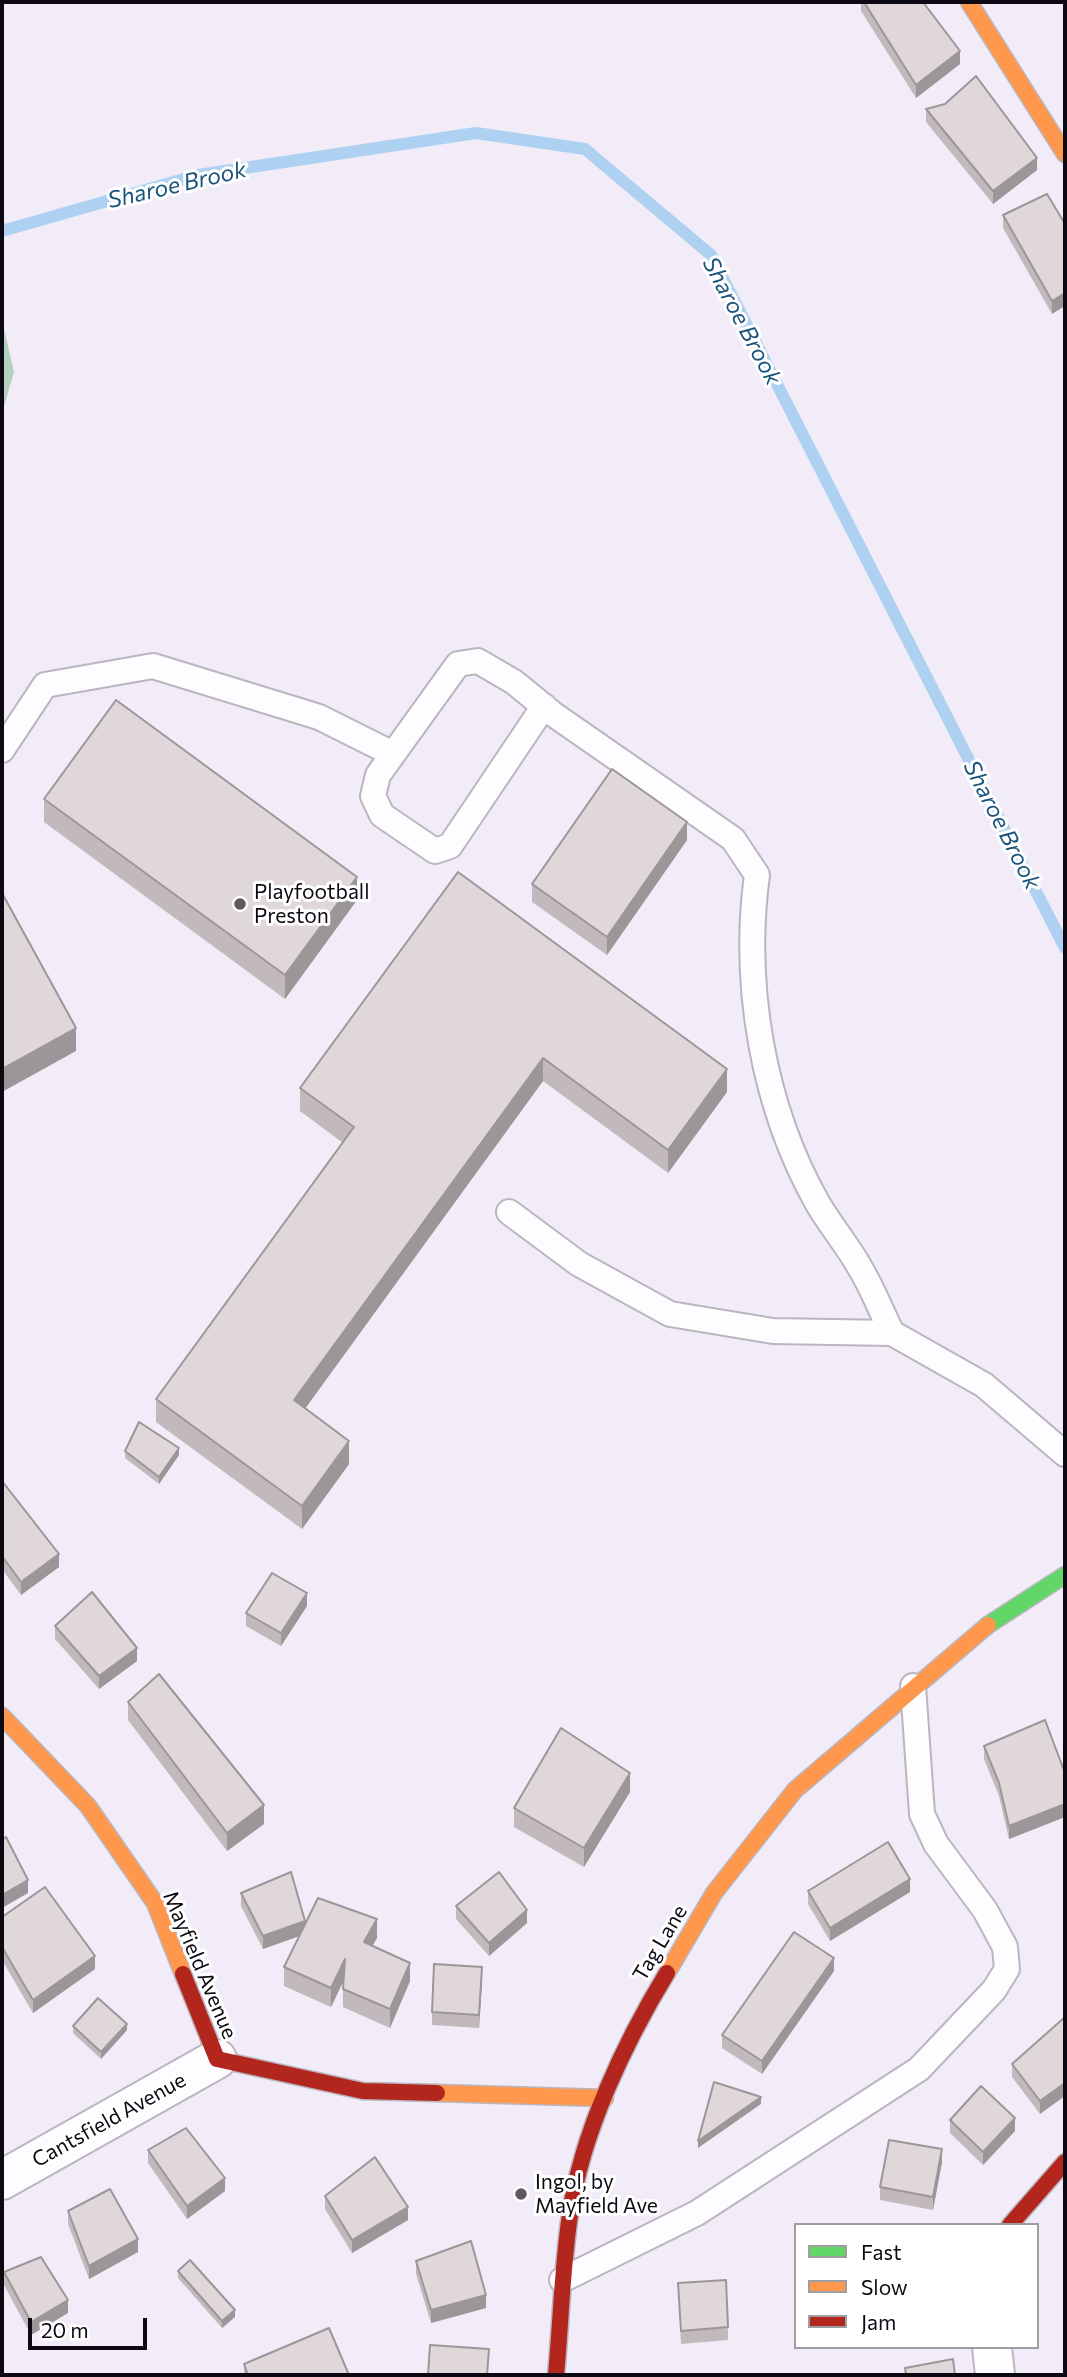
<!DOCTYPE html>
<style>
body{margin:0}
#map{position:relative;width:1067px;height:2377px;overflow:hidden;background:#f1ecf7;font-family:Commissioner,sans-serif}
canvas{display:block}
.frame{position:absolute;inset:0;border:4px solid #0d0912;pointer-events:none}
.legend{position:absolute;left:794px;top:2223px;width:245px;height:126px;box-sizing:border-box;background:#fff;border:2px solid #9e9da0;margin:0;padding:9px 12px;list-style:none;font-size:21px;color:#0d0912}
.legend li{display:flex;align-items:center;gap:14px;height:35px}
.legend b{width:35px;border:2px solid #9e9da0}
.scale{position:absolute;left:28px;top:2318px;width:119px;height:32px;box-sizing:border-box;border:4px solid #0d0912;border-top:0;padding-left:9px;font-size:21px;line-height:24px;white-space:nowrap;color:#0d0912;-webkit-text-stroke:5px #fff;paint-order:stroke}
</style>
<div id="map">
<canvas width="1067" height="2377"></canvas>
<div class="frame"></div>
<ul class="legend">
<li><b style="height:9px;background:#63d668"></b>Fast</li>
<li><b style="height:9px;background:#ff974d"></b>Slow</li>
<li><b style="height:9px;background:#b3261e"></b>Jam</li>
</ul>
<div class="scale">20 m</div>
</div>
<script>
const ctx = document.querySelector('canvas').getContext('2d');
ctx.lineJoin = 'round';
function fillPath(path, color) { ctx.fillStyle = color; ctx.fill(path, 'evenodd'); }
function trace(path, color, width, dash) { ctx.strokeStyle = color; ctx.lineWidth = width; ctx.lineCap = dash ? 'butt' : 'round'; ctx.setLineDash(dash || []); ctx.stroke(path); }
function write(font, color, halo, rows, align = 'center') {
  ctx.font = font + ' Commissioner,sans-serif'; ctx.lineWidth = 6; ctx.setLineDash([]); ctx.textBaseline = 'middle'; ctx.strokeStyle = halo; ctx.fillStyle = color; for (const [text, x, y, turn = 0] of rows) {
    ctx.save(); ctx.translate(x, y); ctx.rotate((+turn || 0) * Math.PI / 180); ctx.textAlign = isNaN(turn) ? turn : align; if (halo) ctx.strokeText(text, 0, 0); ctx.fillText(text, 0, 0); ctx.restore();
  }
}
fillPath(new Path2D(`
 M 2,320 L 14,372 L 2,413 Z`), '#b4d0c0');
trace(new Path2D(`
 M 2,231 L 198,175 L 476,133 L 585,149 L 711,255 L 1065,948`), '#aed1f1', 12);
const lane = new Path2D(`
 M 544,706 L 450,846 L 435,851 L 382,815 L 373,796 L 378,775 L 458,664 L 478,661 L 514,682 L 553,714 L 733,839 L 757,875 C 742,985 763,1107 818,1204 C 831,1226 847,1245 859,1266 C 872,1287 881,1311 892,1333
 M 2,750 L 45,685 L 153,666 L 319,717 L 393,754
 M 509,1212 L 579,1264 L 670,1314 L 773,1331 L 892,1333 L 984,1385 L 1065,1454
 M 562,2280 L 697,2213 L 919,2069 L 994,1990 L 1007,1969 L 1005,1947 L 985,1910 L 936,1844 L 922,1814 L 913,1686`);
const street = new Path2D(`
 M 2,2180 L 217,2059
 M 992,2347 L 995,2375`);
const fast = new Path2D(`
 M 988,1625 L 1065,1575`);
const slow = new Path2D(`
 M 969,2 L 1065,154
 M 2,1716 L 88,1806 L 155,1903 L 183,1974
 M 667,1973 L 714,1893 L 795,1790 L 988,1625
 M 437,2093 L 605,2098`);
const jam = new Path2D(`
 M 183,1974 L 217,2059 L 363,2091 L 437,2093
 M 1010,2225 L 1065,2162
 M 556,2375 C 561,2322 562,2268 570,2215 C 581,2134 625,2042 667,1973`);
trace(lane, '#bab6bf', 28);
trace(street, '#bab6bf', 42);
trace(fast, '#bab6bf', 19);
trace(slow, '#bab6bf', 19);
trace(jam, '#bab6bf', 19);
trace(lane, '#fdfcfe', 24);
trace(street, '#fdfcfe', 38);
trace(fast, '#63d668', 16);
trace(slow, '#ff974d', 16);
trace(jam, '#b3261e', 16);
fillPath(new Path2D(`
 M 861,2 L 923,2 L 960,64 L 916,98 L 861,11 Z
 M 926,109 L 1037,170 L 993,204 L 926,122 Z
 M 1003,215 L 1065,224 L 1052,314 L 1003,228 Z
 M 44,799 L 357,900 L 285,999 L 44,822 Z
 M 687,840 L 607,955 L 532,902 L 532,884 Z
 M 458,872 L 727,1092 L 668,1173 L 543,1081 L 305,1408 L 349,1464 L 302,1529 L 156,1422 L 156,1399 L 343,1143 L 300,1111 L 300,1088 Z
 M 125,1451 L 179,1455 L 159,1484 L 125,1458 Z
 M 2,1481 L 59,1567 L 21,1595 L 2,1569 Z
 M 307,1606 L 281,1646 L 246,1626 L 246,1613 Z
 M 55,1626 L 137,1661 L 99,1689 L 55,1639 Z
 M 128,1702 L 264,1824 L 227,1851 L 128,1720 Z
 M 984,1746 L 1065,1773 L 1065,1817 L 1009,1839 L 999,1796 L 984,1759 Z
 M 630,1792 L 584,1867 L 514,1827 L 514,1808 Z
 M 808,1891 L 910,1892 L 830,1941 L 808,1904 Z
 M 241,1893 L 305,1925 L 377,1938 L 372,1946 L 410,1981 L 390,2028 L 343,2007 L 343,1981 L 331,2007 L 284,1986 L 284,1967 L 300,1936 L 263,1949 L 241,1906 Z
 M 456,1906 L 527,1923 L 489,1956 L 456,1919 Z
 M 2,1917 L 95,1969 L 33,2013 L 2,1960 Z
 M 834,1971 L 762,2074 L 722,2048 L 722,2035 Z
 M 482,1980 L 479,2028 L 432,2025 L 432,2012 Z
 M 1065,2017 L 1040,2114 L 1012,2077 L 1012,2064 Z
 M 73,2026 L 127,2030 L 101,2059 L 73,2033 Z
 M 950,2120 L 1015,2131 L 983,2165 L 950,2133 Z
 M 148,2150 L 225,2191 L 187,2219 L 148,2163 Z
 M 942,2162 L 933,2210 L 880,2200 L 880,2187 Z
 M 325,2196 L 408,2220 L 352,2253 L 325,2209 Z
 M 68,2211 L 138,2252 L 89,2279 L 68,2224 Z
 M 416,2261 L 486,2308 L 431,2323 L 416,2274 Z
 M 178,2271 L 235,2317 L 222,2328 L 178,2278 Z
 M 4,2272 L 68,2313 L 31,2335 L 4,2285 Z
 M 678,2283 L 728,2327 L 728,2340 L 681,2344 Z
 M 244,2364 L 349,2375 L 244,2375 Z`), '#c1b9bc');
fillPath(new Path2D(`
 M 960,51 L 960,64 L 916,98 L 916,85 Z
 M 1037,158 L 1037,170 L 993,204 L 993,191 Z
 M 1065,293 L 1065,306 L 1052,314 L 1052,301 Z
 M 687,822 L 687,840 L 607,955 L 607,937 Z
 M 357,877 L 357,900 L 285,999 L 285,975 Z
 M 76,1028 L 76,1051 L 2,1092 L 2,1069 Z
 M 543,1058 L 543,1081 L 294,1424 L 294,1400 Z
 M 727,1069 L 727,1092 L 668,1173 L 668,1150 Z
 M 349,1441 L 349,1464 L 302,1529 L 302,1506 Z
 M 179,1448 L 179,1455 L 159,1484 L 159,1477 Z
 M 59,1554 L 59,1567 L 21,1595 L 21,1582 Z
 M 307,1593 L 307,1606 L 281,1646 L 281,1633 Z
 M 137,1648 L 137,1661 L 99,1689 L 99,1676 Z
 M 630,1773 L 630,1792 L 584,1867 L 584,1848 Z
 M 1065,1804 L 1065,1817 L 1009,1839 L 1009,1826 Z
 M 264,1805 L 264,1824 L 227,1851 L 227,1833 Z
 M 910,1879 L 910,1892 L 830,1941 L 830,1928 Z
 M 28,1880 L 28,1893 L 2,1908 L 2,1895 Z
 M 527,1910 L 527,1923 L 489,1956 L 489,1943 Z
 M 377,1919 L 377,1938 L 364,1961 L 364,1942 Z
 M 305,1921 L 305,1934 L 263,1949 L 263,1936 Z
 M 95,1956 L 95,1969 L 33,2013 L 33,2000 Z
 M 834,1958 L 834,1971 L 762,2074 L 762,2061 Z
 M 345,1959 L 345,1978 L 331,2007 L 331,1988 Z
 M 410,1963 L 410,1981 L 390,2028 L 390,2009 Z
 M 482,1967 L 482,1980 L 479,2028 L 479,2015 Z
 M 127,2024 L 127,2030 L 101,2059 L 101,2052 Z
 M 1065,2083 L 1065,2096 L 1040,2114 L 1040,2101 Z
 M 761,2097 L 761,2104 L 698,2148 L 698,2141 Z
 M 1015,2118 L 1015,2131 L 983,2165 L 983,2152 Z
 M 942,2149 L 942,2162 L 933,2210 L 933,2197 Z
 M 225,2178 L 225,2191 L 187,2219 L 187,2206 Z
 M 408,2207 L 408,2220 L 352,2253 L 352,2240 Z
 M 138,2239 L 138,2252 L 89,2279 L 89,2266 Z
 M 486,2295 L 486,2308 L 431,2323 L 431,2310 Z
 M 68,2300 L 68,2313 L 31,2335 L 31,2322 Z
 M 235,2310 L 235,2317 L 222,2328 L 222,2321 Z`), '#9d9699');
const building = new Path2D(`
 M 864,2 L 923,2 L 960,51 L 916,85 Z
 M 976,76 L 1037,158 L 993,191 L 926,109 L 945,104 Z
 M 1047,194 L 1065,224 L 1065,293 L 1052,301 L 1003,215 Z
 M 116,700 L 357,877 L 285,975 L 44,799 Z
 M 612,769 L 687,822 L 607,937 L 532,884 Z
 M 458,872 L 727,1069 L 668,1150 L 543,1058 L 294,1400 L 349,1441 L 302,1506 L 156,1399 L 354,1127 L 300,1088 Z
 M 2,893 L 76,1028 L 2,1069 Z
 M 139,1422 L 179,1448 L 159,1477 L 125,1451 Z
 M 2,1481 L 59,1554 L 21,1582 L 2,1556 Z
 M 272,1573 L 307,1593 L 281,1633 L 246,1613 Z
 M 92,1592 L 137,1648 L 99,1676 L 55,1626 Z
 M 159,1674 L 264,1805 L 227,1833 L 128,1702 Z
 M 1045,1720 L 1065,1773 L 1065,1804 L 1009,1826 L 999,1783 L 984,1746 Z
 M 561,1728 L 630,1773 L 584,1848 L 514,1808 Z
 M 6,1837 L 28,1880 L 2,1895 L 2,1840 Z
 M 888,1842 L 910,1879 L 830,1928 L 808,1891 Z
 M 291,1872 L 305,1921 L 263,1936 L 241,1893 Z
 M 499,1872 L 527,1910 L 489,1943 L 456,1906 Z
 M 45,1887 L 95,1956 L 33,2000 L 2,1947 L 2,1917 Z
 M 318,1898 L 377,1919 L 364,1942 L 410,1963 L 390,2009 L 343,1989 L 345,1959 L 331,1988 L 284,1967 Z
 M 794,1932 L 834,1958 L 762,2061 L 722,2035 Z
 M 434,1964 L 482,1967 L 479,2015 L 432,2012 Z
 M 98,1998 L 127,2024 L 101,2052 L 73,2026 Z
 M 1065,2017 L 1065,2083 L 1040,2101 L 1012,2064 Z
 M 714,2082 L 761,2097 L 698,2141 Z
 M 981,2086 L 1015,2118 L 983,2152 L 950,2120 Z
 M 186,2128 L 225,2178 L 187,2206 L 148,2150 Z
 M 889,2140 L 942,2149 L 933,2197 L 880,2187 Z
 M 375,2157 L 408,2207 L 352,2240 L 325,2196 Z
 M 110,2189 L 138,2239 L 89,2266 L 68,2211 Z
 M 471,2241 L 486,2295 L 431,2310 L 416,2261 Z
 M 41,2257 L 68,2300 L 31,2322 L 4,2272 Z
 M 190,2260 L 235,2310 L 222,2321 L 178,2271 Z
 M 726,2280 L 728,2327 L 681,2331 L 678,2283 Z
 M 329,2328 L 349,2375 L 248,2375 L 244,2364 Z
 M 430,2345 L 489,2349 L 487,2375 L 428,2375 Z
 M 953,2359 L 955,2375 L 906,2375 L 905,2368 Z`);
fillPath(building, '#e0d7db');
trace(building, '#9d9699', 2);
for (const [x, y, r, color] of [
 [240,904,7,"#5d5862"],
 [521,2194,7,"#5d5862"]
]) { const dot = new Path2D(); dot.arc(x, y, r, 0, 2 * Math.PI); ctx.fillStyle = color; ctx.fill(dot); trace(dot, '#fff', 2.5); }
write('21px', '#0d0912', '#fff', [
 ["Playfootball",254,892],
 ["Preston",254,916],
 ["Ingol, by",535,2182],
 ["Mayfield Ave",535,2206]
], 'left');
write('21px', '#0d0912', '#fff', [
 ["Tag Lane",660,1943,-59],
 ["Mayfield Avenue",200,1965,67],
 ["Cantsfield Avenue",109,2120,-29]
]);
write('italic 23px', '#1a547c', '#fff', [
 ["Sharoe Brook",177,185,-13],
 ["Sharoe Brook",742,321,62],
 ["Sharoe Brook",1002,825,63]
]);
</script>
